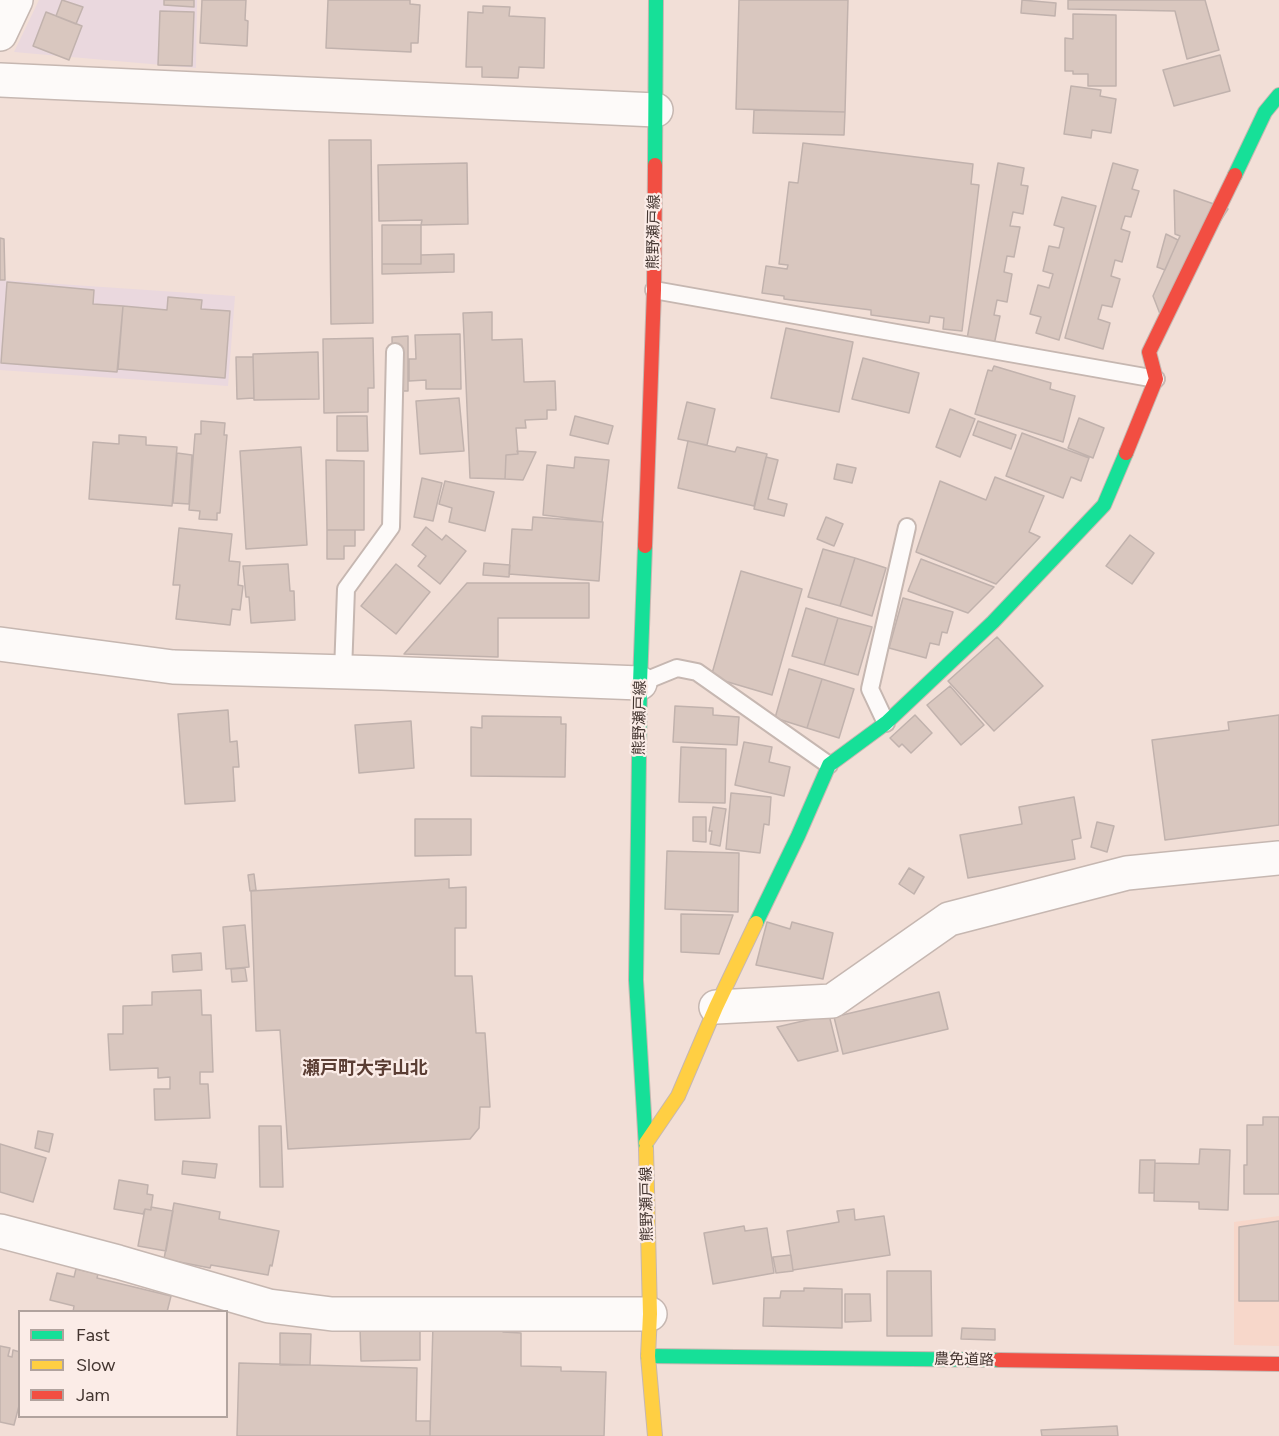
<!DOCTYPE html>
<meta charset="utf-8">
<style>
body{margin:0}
#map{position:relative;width:1279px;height:1436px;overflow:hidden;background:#f2dfd7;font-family:Figtree,sans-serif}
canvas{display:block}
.legend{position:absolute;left:18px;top:1310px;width:210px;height:108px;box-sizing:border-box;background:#fbece7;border:2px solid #b1a39e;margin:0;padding:8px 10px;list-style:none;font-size:18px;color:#433530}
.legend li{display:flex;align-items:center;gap:12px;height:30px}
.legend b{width:30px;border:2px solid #b1a39e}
</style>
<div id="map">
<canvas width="1279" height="1436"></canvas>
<ul class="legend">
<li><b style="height:8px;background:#16e098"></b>Fast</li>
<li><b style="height:8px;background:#ffcf43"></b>Slow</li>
<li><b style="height:8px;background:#f24e42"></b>Jam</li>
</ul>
</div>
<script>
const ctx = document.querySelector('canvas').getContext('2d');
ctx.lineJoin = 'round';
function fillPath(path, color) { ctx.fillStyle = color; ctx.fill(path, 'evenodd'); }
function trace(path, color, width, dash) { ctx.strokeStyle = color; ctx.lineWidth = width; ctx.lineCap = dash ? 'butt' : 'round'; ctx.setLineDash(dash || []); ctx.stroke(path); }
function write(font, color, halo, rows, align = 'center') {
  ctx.font = font + ' Figtree,"Noto Sans JP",sans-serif'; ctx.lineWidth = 4.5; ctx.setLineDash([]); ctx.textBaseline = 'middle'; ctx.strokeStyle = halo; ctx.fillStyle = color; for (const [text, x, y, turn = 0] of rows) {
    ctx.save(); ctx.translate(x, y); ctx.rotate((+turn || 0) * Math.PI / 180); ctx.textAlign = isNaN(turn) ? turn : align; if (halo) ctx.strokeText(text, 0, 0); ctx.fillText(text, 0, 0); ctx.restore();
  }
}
fillPath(new Path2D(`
 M 39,0 L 197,0 L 196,68 L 14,52 Z
 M 0,280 L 235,296 L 228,386 L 0,370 Z`), '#ead8de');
fillPath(new Path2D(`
 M 1279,1216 L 1279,1346 L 1234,1345 L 1234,1222 Z`), '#f7d7ca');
const building = new Path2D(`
 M 62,0 L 83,7 L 76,24 L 56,16 Z
 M 164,0 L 194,0 L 194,7 L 164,5 Z
 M 202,0 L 246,0 L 245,20 L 248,21 L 247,46 L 200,43 Z
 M 328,0 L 410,0 L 410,4 L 420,5 L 418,43 L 411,43 L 411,52 L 326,48 Z
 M 739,0 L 848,0 L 845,112 L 736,109 Z
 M 1022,0 L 1056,3 L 1055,16 L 1021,13 Z
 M 1068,0 L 1205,0 L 1219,50 L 1187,59 L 1175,11 L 1068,9 Z
 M 483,6 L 510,7 L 509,16 L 545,18 L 544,68 L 519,67 L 518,78 L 482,77 L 482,67 L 466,67 L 468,12 L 483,13 Z
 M 160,11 L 194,12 L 192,66 L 158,65 Z
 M 46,12 L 82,26 L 69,60 L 33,46 Z
 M 1073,14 L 1116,15 L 1116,86 L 1088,86 L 1088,74 L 1073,74 L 1073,71 L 1065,71 L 1065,38 L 1073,39 Z
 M 1220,55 L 1230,91 L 1174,106 L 1163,70 Z
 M 1071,86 L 1101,90 L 1100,96 L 1116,99 L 1111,133 L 1092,130 L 1091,138 L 1064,134 Z
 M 754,110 L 845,112 L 844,135 L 753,133 Z
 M 329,140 L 371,140 L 373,323 L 331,324 Z
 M 803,143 L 973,164 L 971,184 L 979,185 L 962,331 L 943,329 L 944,318 L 930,316 L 929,323 L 871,315 L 871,310 L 784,299 L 784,296 L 762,293 L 766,266 L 787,269 L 788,265 L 779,264 L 789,182 L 798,183 Z
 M 467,163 L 468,224 L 421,225 L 422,220 L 379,221 L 378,165 Z
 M 998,163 L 1024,168 L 1021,185 L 1028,186 L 1023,214 L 1013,212 L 1010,226 L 1020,227 L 1014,257 L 1007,256 L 1004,272 L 1012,274 L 1007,302 L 997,300 L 994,315 L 1000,316 L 994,345 L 967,339 Z
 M 1113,163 L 1138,170 L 1132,189 L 1139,191 L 1131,217 L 1125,216 L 1121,229 L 1130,232 L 1122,262 L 1115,260 L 1111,276 L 1120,279 L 1112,307 L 1102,305 L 1098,319 L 1110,323 L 1103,349 L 1065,338 Z
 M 1174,190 L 1228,209 L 1160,314 L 1153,296 L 1180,236 L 1175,234 Z
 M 1062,197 L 1096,206 L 1059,340 L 1036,333 L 1041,317 L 1030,314 L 1038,285 L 1049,288 L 1053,274 L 1043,271 L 1049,246 L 1059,248 L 1064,228 L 1054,225 Z
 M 382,225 L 421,225 L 421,264 L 382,264 Z
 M 1166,234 L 1178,240 L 1165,270 L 1157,267 Z
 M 0,238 L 4,239 L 5,280 L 0,280 Z
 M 454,254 L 454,272 L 382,274 L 382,264 L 421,264 L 421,255 Z
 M 7,282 L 94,290 L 93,304 L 123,306 L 117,372 L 1,363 Z
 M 168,297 L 202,300 L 201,309 L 230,311 L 225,378 L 118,369 L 123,306 L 167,310 Z
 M 492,312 L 492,340 L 522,339 L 524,382 L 555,381 L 556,410 L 547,410 L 547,419 L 525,420 L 526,428 L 516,428 L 518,454 L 506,455 L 505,479 L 470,478 L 463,313 Z
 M 786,328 L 853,342 L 839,412 L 771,398 Z
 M 460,334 L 461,389 L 426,389 L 426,380 L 409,381 L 409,359 L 416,359 L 415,335 Z
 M 408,336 L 408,391 L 393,391 L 392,337 Z
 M 373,338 L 374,388 L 368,388 L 368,412 L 324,413 L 323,339 Z
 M 318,352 L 319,399 L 254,400 L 253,354 Z
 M 236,357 L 253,357 L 254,398 L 237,399 Z
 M 863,358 L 919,373 L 909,413 L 852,399 Z
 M 994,366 L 1051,383 L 1050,389 L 1075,396 L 1063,442 L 975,414 L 988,370 L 992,371 Z
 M 459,398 L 464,451 L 420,454 L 416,401 Z
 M 687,402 L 715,409 L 707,445 L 678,439 Z
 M 950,409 L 975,419 L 960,457 L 936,447 Z
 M 337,416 L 367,416 L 368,451 L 337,451 Z
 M 575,416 L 613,426 L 608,444 L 570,435 Z
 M 1079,418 L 1104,428 L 1093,458 L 1068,448 Z
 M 201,421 L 225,423 L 224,435 L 227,435 L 220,513 L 217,513 L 217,520 L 199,519 L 200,511 L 189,510 L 195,434 L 201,434 Z
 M 978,421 L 1016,435 L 1011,449 L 973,435 Z
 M 1022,433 L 1089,458 L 1081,481 L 1071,477 L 1063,498 L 1006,476 Z
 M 119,435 L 146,437 L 146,445 L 177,447 L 172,506 L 89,499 L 93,442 L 119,444 Z
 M 688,441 L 735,452 L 737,447 L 767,454 L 754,506 L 678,488 Z
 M 301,447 L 307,545 L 246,549 L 240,451 Z
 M 517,451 L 536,452 L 523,480 L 505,479 L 506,455 L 518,454 Z
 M 177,453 L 192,455 L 189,504 L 173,503 Z
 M 575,457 L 609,460 L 602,522 L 543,515 L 547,465 L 574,468 Z
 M 766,457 L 778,460 L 768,499 L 787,504 L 784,516 L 754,509 Z
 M 326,460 L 364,461 L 364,530 L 327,530 Z
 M 837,464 L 856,468 L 852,483 L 834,479 Z
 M 995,477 L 1044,496 L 1029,532 L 1040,537 L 996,584 L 916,552 L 940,481 L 986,500 Z
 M 422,478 L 442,483 L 433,521 L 414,517 Z
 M 445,481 L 494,492 L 485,531 L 449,522 L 452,508 L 439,504 Z
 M 533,517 L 603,522 L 599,581 L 509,574 L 512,529 L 532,530 Z
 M 826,517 L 843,524 L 834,546 L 817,539 Z
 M 426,527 L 442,540 L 446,535 L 466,551 L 440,584 L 418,566 L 426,556 L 412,545 Z
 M 179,528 L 232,534 L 229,561 L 240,562 L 238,585 L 243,586 L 240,610 L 232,609 L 230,625 L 176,619 L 180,585 L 173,585 Z
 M 327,530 L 355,530 L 355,546 L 344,546 L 344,559 L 327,559 Z
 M 1130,535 L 1154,553 L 1132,584 L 1106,566 Z
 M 823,549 L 855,558 L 840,606 L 808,597 Z
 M 855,558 L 886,568 L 872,616 L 840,606 Z
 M 921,559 L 994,587 L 968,613 L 908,591 Z
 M 484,563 L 510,565 L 509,577 L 483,575 Z
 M 288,564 L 290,591 L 294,591 L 295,620 L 251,623 L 249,597 L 246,597 L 243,566 Z
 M 396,564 L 430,592 L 396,634 L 361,606 Z
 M 741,571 L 802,589 L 772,695 L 711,677 Z
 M 467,583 L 589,583 L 589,618 L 498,618 L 498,657 L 404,654 Z
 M 903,598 L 953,612 L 947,633 L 942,632 L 939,645 L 930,643 L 926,658 L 889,648 Z
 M 806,608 L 838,618 L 824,665 L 792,656 Z
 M 838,618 L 872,627 L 858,675 L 824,665 Z
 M 997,637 L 1043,686 L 994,731 L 948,681 Z
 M 789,669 L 822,679 L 807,728 L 775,718 Z
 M 822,679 L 854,689 L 839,738 L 807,728 Z
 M 950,686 L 984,725 L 961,745 L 927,705 Z
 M 675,706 L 713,708 L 713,715 L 739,717 L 737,745 L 673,742 Z
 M 228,710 L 230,742 L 237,741 L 239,767 L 233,767 L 235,801 L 185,804 L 178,714 Z
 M 915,715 L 932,733 L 911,753 L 902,744 L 899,747 L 890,738 Z
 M 1279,715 L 1279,825 L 1165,840 L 1152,740 L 1229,730 L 1228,722 Z
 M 482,716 L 561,717 L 561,724 L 566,724 L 565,777 L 471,776 L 471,727 L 482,728 Z
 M 411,721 L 414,768 L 359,773 L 355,725 Z
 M 744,742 L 772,747 L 769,762 L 790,767 L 784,796 L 735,785 Z
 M 681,747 L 726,749 L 725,803 L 679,802 Z
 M 731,793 L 771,797 L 769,825 L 764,824 L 760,853 L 726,849 Z
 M 1074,797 L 1081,838 L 1072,840 L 1075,859 L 968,878 L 960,835 L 1022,824 L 1019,807 Z
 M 713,807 L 726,809 L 720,846 L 710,844 L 712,831 L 709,831 Z
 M 693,817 L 706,817 L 706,842 L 693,841 Z
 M 415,819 L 471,819 L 471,855 L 415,856 Z
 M 1097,822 L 1114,826 L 1107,852 L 1091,847 Z
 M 667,851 L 739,853 L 738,912 L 665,909 Z
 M 909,868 L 924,877 L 914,894 L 899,884 Z
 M 254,874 L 256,890 L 250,891 L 248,875 Z
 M 449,879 L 449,888 L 466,887 L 466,928 L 455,928 L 455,976 L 472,976 L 476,1033 L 485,1033 L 490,1107 L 480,1107 L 479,1128 L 470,1139 L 288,1149 L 280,1030 L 256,1031 L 251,891 Z
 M 681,914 L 733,915 L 719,954 L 681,952 Z
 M 767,922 L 790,929 L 792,922 L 833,933 L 823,979 L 756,965 Z
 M 245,925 L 249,967 L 226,969 L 223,927 Z
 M 201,953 L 202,970 L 173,972 L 172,955 Z
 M 245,968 L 247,981 L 232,982 L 231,969 Z
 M 201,990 L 202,1015 L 211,1015 L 213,1072 L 200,1072 L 200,1084 L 208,1084 L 210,1118 L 155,1120 L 154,1089 L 170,1089 L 170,1077 L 158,1078 L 158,1068 L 110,1070 L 108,1034 L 123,1034 L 123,1006 L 152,1005 L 152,992 Z
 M 939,992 L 948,1029 L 843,1054 L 834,1017 Z
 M 829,1015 L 838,1051 L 798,1061 L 777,1027 Z
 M 1263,1117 L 1279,1117 L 1279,1194 L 1244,1194 L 1244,1165 L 1247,1165 L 1247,1125 L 1263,1125 Z
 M 259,1126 L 281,1126 L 283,1187 L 260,1187 Z
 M 38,1131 L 53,1134 L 49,1152 L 35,1148 Z
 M 0,1144 L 46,1158 L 33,1202 L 0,1192 Z
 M 1200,1149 L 1230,1150 L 1228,1210 L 1199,1209 L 1199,1202 L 1154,1201 L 1155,1163 L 1199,1164 Z
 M 1140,1160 L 1155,1160 L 1154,1193 L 1139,1193 Z
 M 183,1161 L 217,1164 L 215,1178 L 182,1174 Z
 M 119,1180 L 148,1185 L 147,1194 L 153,1195 L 151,1210 L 145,1209 L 143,1214 L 114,1209 Z
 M 174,1203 L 220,1212 L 219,1219 L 279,1231 L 272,1266 L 270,1265 L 268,1275 L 211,1265 L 210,1268 L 164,1259 Z
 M 151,1207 L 173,1211 L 166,1251 L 138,1246 L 145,1209 L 151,1210 Z
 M 854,1209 L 855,1220 L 884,1216 L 890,1255 L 793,1270 L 787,1231 L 839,1222 L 837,1211 Z
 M 1279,1221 L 1279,1301 L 1239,1301 L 1239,1227 Z
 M 744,1226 L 745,1231 L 767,1228 L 774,1273 L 713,1284 L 704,1233 Z
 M 791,1255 L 793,1271 L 776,1273 L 773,1257 Z
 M 76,1269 L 98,1274 L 97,1278 L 171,1296 L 167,1312 L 73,1312 L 74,1306 L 50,1300 L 57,1273 L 74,1277 Z
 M 887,1271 L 931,1271 L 932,1336 L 887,1336 Z
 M 804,1288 L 842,1289 L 842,1328 L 763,1326 L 764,1298 L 780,1298 L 781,1291 L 804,1291 Z
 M 845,1294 L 870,1294 L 871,1321 L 845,1322 Z
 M 420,1324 L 420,1360 L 361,1361 L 360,1328 Z
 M 433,1324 L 503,1326 L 503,1332 L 521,1333 L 521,1366 L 561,1367 L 561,1371 L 606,1372 L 604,1436 L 430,1436 Z
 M 962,1328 L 995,1329 L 995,1340 L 961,1339 Z
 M 280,1333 L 311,1334 L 310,1365 L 280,1365 Z
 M 0,1346 L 10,1348 L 8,1356 L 12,1357 L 13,1350 L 20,1352 L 20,1402 L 14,1425 L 0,1422 Z
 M 239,1363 L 417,1368 L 416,1421 L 430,1421 L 430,1436 L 237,1436 Z
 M 1117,1426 L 1118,1436 L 1042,1436 L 1041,1430 Z`);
fillPath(building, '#d9c7bf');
trace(building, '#c1b2ad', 1.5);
const lane = new Path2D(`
 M 654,290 L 1156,379
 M 343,672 L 346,589 L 391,527 L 395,352
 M 640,683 L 677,668 L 697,672 L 829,765
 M 886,723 L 870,689 L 907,527`);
const street = new Path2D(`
 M 0,34 L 16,0
 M 0,80 L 656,110
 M 0,644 L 173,667 L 382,673 L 640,683
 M 716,1007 L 832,1001 L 949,919 L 1127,873 L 1279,858
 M 0,1231 L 118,1262 L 269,1306 L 332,1314 L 650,1314`);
const fast = new Path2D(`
 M 655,165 L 656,0
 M 1235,175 L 1265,112 L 1279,95
 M 645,546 L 640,683 L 636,980 L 646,1148
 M 756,923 L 798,836 L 829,765 L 886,723 L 993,622 L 1104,505 L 1126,453
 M 648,1356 L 999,1360`);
const slow = new Path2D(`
 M 646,1143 L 678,1096 L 716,1007 L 756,923
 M 646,1148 L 650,1314 L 648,1356 L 655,1436`);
const jam = new Path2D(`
 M 1126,453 L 1156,379 L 1149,352 L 1235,175
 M 645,546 L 654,290 L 655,165
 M 999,1360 L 1279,1364`);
trace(lane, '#c6b7b1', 20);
trace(street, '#c6b7b1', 36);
trace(fast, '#c6b7b1', 16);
trace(slow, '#c6b7b1', 16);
trace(jam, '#c6b7b1', 16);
trace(lane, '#fdfaf9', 16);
trace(street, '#fdfaf9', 33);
trace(fast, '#16e098', 14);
trace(slow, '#ffcf43', 14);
trace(jam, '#f24e42', 14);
write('15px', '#433530', '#fbece7', [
 ["熊野瀬戸線",654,232,-89],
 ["熊野瀬戸線",640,718,-89],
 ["熊野瀬戸線",647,1204,-91],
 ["農免道路",964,1360,1]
]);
write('bold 18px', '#5a3d33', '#fbece7', [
 ["瀬戸町大字山北",365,1069]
]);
</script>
